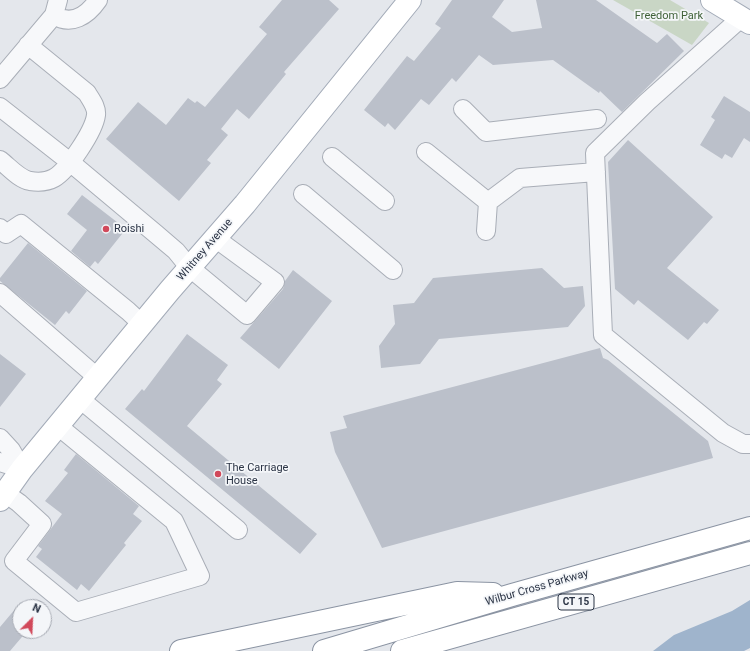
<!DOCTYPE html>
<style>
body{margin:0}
#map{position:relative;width:750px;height:651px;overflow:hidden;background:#e4e7ec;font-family:Roboto,sans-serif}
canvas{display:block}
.north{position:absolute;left:12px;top:599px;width:40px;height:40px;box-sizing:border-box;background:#f4f6f9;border:1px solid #a4a8b1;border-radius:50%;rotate:24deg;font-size:11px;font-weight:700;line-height:16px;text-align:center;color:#2b3445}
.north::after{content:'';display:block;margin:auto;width:14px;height:18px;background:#d1495b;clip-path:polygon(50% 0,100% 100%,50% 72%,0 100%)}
</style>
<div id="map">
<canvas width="750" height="651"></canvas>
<div class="north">N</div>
</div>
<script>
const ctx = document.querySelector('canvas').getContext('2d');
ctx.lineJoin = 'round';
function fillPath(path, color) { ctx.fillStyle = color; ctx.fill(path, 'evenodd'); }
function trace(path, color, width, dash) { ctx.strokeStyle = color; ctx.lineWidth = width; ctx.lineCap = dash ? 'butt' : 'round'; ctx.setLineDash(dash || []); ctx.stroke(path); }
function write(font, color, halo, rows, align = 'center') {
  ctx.font = font + ' Roboto,sans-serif'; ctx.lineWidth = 3.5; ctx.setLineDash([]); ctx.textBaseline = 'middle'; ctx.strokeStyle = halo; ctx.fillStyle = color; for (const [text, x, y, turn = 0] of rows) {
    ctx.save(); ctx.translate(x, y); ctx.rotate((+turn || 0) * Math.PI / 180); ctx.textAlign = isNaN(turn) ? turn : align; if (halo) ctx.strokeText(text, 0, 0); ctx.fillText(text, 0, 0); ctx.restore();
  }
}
fillPath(new Path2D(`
 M 613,0 L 670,0 L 709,23 L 692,45 Z`), '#c9d6c5');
fillPath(new Path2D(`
 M 750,600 L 750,648 L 744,651 L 653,651 L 674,635 L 732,611 Z`), '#9fb4cc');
fillPath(new Path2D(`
 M 282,0 L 329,0 L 339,9 L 284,72 L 286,74 L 249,119 L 237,109 L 221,129 L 228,135 L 207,160 L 211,163 L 179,201 L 106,139 L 138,102 L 166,125 L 188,98 L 195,103 L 197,101 L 205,107 L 267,34 L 259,27 Z
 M 452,0 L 504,0 L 492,17 L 512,32 L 542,28 L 536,0 L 596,0 L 657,43 L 667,34 L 684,51 L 622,112 L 600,91 L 599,93 L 553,60 L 493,65 L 479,55 L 456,82 L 452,78 L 429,105 L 421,99 L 395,130 L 388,123 L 385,127 L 364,110 L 407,56 L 414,61 L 441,28 L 435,24 Z
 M 724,96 L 750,112 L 750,142 L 744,138 L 732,158 L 725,154 L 722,159 L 700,145 L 715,120 L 711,117 Z
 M 628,140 L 713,217 L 667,268 L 719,310 L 707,324 L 704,322 L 688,340 L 638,300 L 634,305 L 615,289 L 608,162 Z
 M 82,195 L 126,229 L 98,264 L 95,261 L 90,267 L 71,251 L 87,230 L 67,214 Z
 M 28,243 L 87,291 L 69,314 L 66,311 L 55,325 L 0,281 L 0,278 Z
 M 542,268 L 564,288 L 583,286 L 585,306 L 568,327 L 439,339 L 420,364 L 381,368 L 379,346 L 395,324 L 393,305 L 414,303 L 433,278 Z
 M 293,270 L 332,301 L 279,369 L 240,338 L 283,289 L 285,281 Z
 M 187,334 L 228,365 L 217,380 L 222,384 L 187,426 L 317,534 L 300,554 L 125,409 L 142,389 L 144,391 Z
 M 600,348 L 603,358 L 608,360 L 708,441 L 713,458 L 382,548 L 335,452 L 330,432 L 347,428 L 343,416 Z
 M 0,354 L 26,374 L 0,407 Z
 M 76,454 L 139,506 L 133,514 L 142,521 L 124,543 L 126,545 L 89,591 L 81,584 L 77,590 L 36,557 L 42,549 L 38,546 L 62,514 L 45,501 L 68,473 L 64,470 Z
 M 21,602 L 27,607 L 20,607 L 20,631 L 27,631 L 10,651 L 0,651 L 0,627 Z`), '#bbc0ca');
const minor = new Path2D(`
 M 54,15 C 71,26 87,16 98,0
 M 741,18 L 647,102 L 595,153 L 603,335 L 723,433 L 743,444 L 750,444
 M 0,79 L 54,15 L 58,0
 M 0,107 L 70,162 L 156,234 L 176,251 L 189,267 L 247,315 L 275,282 L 215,238
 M 463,109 L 486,132 L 597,119
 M 426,152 L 488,202 L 486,231
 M 332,157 L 385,201
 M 0,160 C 9,167 19,179 30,181 C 37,182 47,182 54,178 C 68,170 94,131 96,115 C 97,107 91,100 87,93 L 28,45
 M 303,194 L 393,270
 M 488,202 L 520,178 L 596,172
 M 0,228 L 6,234 L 21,224 L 128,311 L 142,324
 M 0,293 L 98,378
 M 80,399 L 238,530
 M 0,438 L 11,450 L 22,469
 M 0,462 L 22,469
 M 5,493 L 19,503 L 42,524 L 14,561 L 76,612 L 200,576 L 174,521 L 58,426`);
const major = new Path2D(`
 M 712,0 L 750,23
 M 0,500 L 22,469 L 170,290 L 245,204 L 410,0`);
const highway = new Path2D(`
 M 181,651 L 457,593 L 493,594
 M 324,651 L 512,595 L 750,528
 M 402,651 L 750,553`);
trace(minor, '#a9aeb7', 20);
trace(major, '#a3abb8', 24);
trace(highway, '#8b94a3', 24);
trace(minor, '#f7f8fa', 18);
trace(major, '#fff', 22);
trace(highway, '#fff', 22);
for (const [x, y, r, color] of [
 [106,229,4,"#d1495b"],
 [218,474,4,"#d1495b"]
]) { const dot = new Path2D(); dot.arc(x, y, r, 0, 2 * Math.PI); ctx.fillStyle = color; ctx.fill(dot); trace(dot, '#f4f6f9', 1.5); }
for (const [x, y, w] of [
 [576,602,36]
]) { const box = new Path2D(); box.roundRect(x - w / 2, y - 8, w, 16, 3); ctx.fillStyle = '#f4f6f9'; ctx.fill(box); trace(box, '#2b3445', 1); }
write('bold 10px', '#2b3445', null, [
 ["CT 15",576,602]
]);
write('11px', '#3f6138', '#f4f6f9', [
 ["Freedom Park",669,16]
]);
write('11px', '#2b3445', '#f4f6f9', [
 ["Roishi",114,229],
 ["The Carriage",226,468],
 ["House",226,481]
], 'left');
write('11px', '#2b3445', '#f4f6f9', [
 ["Whitney Avenue",205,250,-49],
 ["Wilbur Cross Parkway",537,588,-16]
]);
</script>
